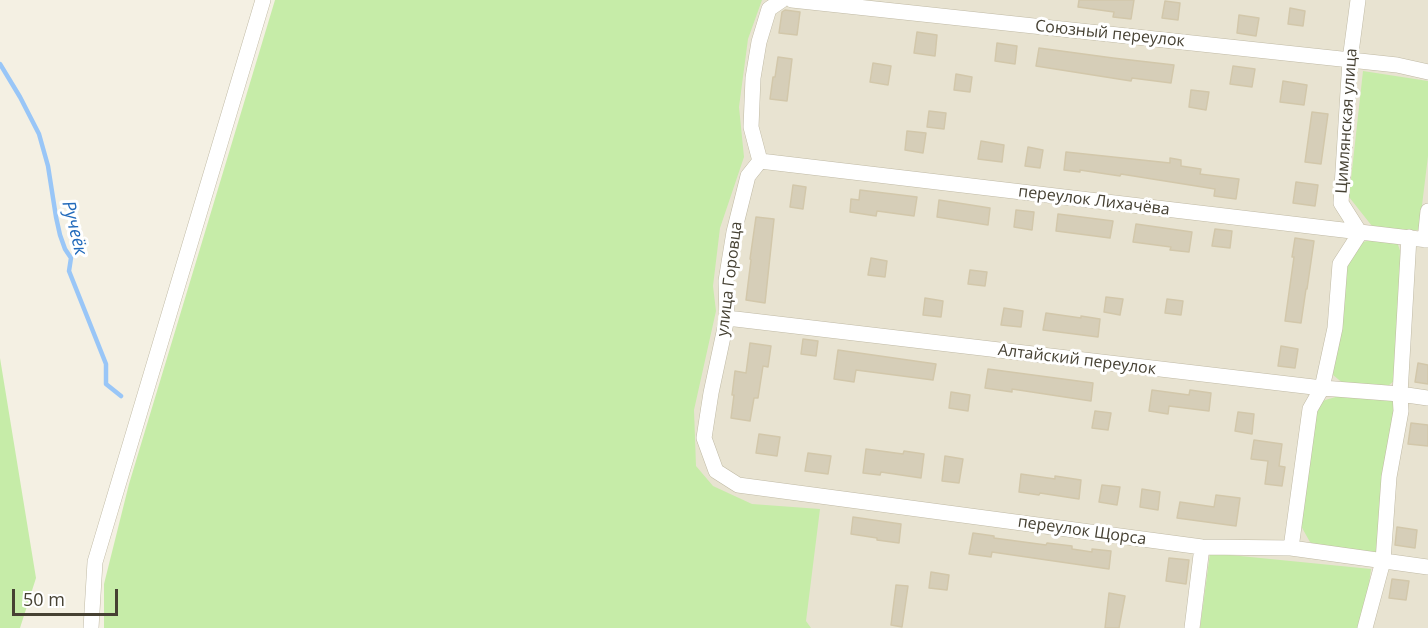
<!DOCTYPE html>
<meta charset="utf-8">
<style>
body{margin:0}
#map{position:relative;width:1428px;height:628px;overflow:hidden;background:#f4f0e3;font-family:"Open Sans",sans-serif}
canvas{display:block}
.scale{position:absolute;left:12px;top:589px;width:106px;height:27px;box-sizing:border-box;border:3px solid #464133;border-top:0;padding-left:8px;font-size:18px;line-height:21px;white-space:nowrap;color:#464133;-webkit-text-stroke:4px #fff;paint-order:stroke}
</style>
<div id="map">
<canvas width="1428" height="628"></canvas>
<div class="scale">50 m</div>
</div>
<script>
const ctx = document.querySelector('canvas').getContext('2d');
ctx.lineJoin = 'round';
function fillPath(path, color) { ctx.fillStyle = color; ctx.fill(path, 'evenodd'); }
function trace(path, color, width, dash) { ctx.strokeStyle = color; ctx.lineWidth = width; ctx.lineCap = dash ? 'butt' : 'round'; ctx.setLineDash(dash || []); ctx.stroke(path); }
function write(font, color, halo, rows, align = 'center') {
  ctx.font = font + ' "Open Sans",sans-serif'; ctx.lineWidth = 6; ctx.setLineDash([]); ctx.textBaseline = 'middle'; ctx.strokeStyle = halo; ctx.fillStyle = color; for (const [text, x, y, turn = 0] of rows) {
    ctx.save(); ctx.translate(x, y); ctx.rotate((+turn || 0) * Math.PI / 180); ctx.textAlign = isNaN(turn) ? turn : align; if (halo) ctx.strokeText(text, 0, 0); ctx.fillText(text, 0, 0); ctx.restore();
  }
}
fillPath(new Path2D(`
 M 688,0 L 1428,0 L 1428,628 L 648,628 Z`), '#e8e3d1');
fillPath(new Path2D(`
 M 275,0 L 762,0 L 748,39 L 739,107 L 744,157 L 720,228 L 713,286 L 716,311 L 694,410 L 696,466 L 713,486 L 752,504 L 820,509 L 806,621 L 811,628 L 104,628 L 104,584 L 129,484 Z
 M 1363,71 L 1428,81 L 1428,156 L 1419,230 L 1395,231 L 1372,226 L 1349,197 Z
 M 1375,239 L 1397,242 L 1403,259 L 1395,380 L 1388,386 L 1344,384 L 1333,375 L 1345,268 L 1363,242 Z
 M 0,358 L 36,578 L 20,628 L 0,628 Z
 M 1339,396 L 1395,400 L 1381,553 L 1321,549 L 1310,542 L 1301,526 L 1312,422 L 1322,401 Z
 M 1210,553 L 1371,569 L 1369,585 L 1358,628 L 1200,628 Z`), '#c6eca8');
trace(new Path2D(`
 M 0,64 L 20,97 L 39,134 L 48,166 L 56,217 L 60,235 L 65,249 L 71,258 L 69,271 L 106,364 L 106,384 L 121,396`), '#99c6f7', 4.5);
const building = new Path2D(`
 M 1079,0 L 1134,0 L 1131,19 L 1113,17 L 1114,12 L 1078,7 Z
 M 1165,1 L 1180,3 L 1178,20 L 1162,18 Z
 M 1290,8 L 1305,11 L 1303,26 L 1288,24 Z
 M 785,10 L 800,12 L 797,35 L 779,33 L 782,12 Z
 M 1239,15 L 1259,18 L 1256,36 L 1237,33 Z
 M 917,32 L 937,35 L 935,56 L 914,53 Z
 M 997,43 L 1017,46 L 1015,64 L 995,61 Z
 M 1039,48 L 1113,58 L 1174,65 L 1171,83 L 1132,78 L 1131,81 L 1036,66 Z
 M 778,57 L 792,59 L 787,101 L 770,99 L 773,77 L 775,77 Z
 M 873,63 L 891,66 L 888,85 L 870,82 Z
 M 1233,66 L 1255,69 L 1252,87 L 1230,84 Z
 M 956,74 L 972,77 L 970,92 L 954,90 Z
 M 1283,81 L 1307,85 L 1304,105 L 1280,102 Z
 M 1191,90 L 1209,92 L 1206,110 L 1189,107 Z
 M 929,111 L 946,113 L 944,129 L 927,127 Z
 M 1312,112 L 1328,114 L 1321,164 L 1305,162 Z
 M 907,131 L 926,133 L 923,153 L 905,150 Z
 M 981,141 L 1004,145 L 1002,162 L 978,159 Z
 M 1028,147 L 1043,150 L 1040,168 L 1025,166 Z
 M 1066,152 L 1170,163 L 1170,158 L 1181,160 L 1181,166 L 1201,169 L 1200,174 L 1239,179 L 1236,199 L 1214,196 L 1215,189 L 1121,174 L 1120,176 L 1080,170 L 1080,172 L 1064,170 Z
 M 1296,182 L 1318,185 L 1315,206 L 1293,203 Z
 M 793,185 L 806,187 L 803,209 L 790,207 Z
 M 860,190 L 917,197 L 914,216 L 877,211 L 876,216 L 850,212 L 851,199 L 859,200 Z
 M 939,200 L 990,208 L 988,225 L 937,217 Z
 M 1016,210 L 1034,212 L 1032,230 L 1014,227 Z
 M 1058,214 L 1113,221 L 1110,238 L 1056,231 Z
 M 756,217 L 774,219 L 765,303 L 746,300 L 751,260 L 750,259 Z
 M 1136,224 L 1192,232 L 1189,252 L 1170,250 L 1171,247 L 1133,242 Z
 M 1215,229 L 1232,231 L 1230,248 L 1212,246 Z
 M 1295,238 L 1314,241 L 1307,289 L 1306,289 L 1301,323 L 1285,321 L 1294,257 L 1292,257 Z
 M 871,258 L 887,261 L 885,277 L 868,275 Z
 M 970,270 L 987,272 L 985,286 L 968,284 Z
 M 1106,297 L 1123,299 L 1120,315 L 1104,312 Z
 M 925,298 L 943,301 L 941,317 L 923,315 Z
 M 1167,299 L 1183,301 L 1181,315 L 1165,313 Z
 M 1004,308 L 1023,311 L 1021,327 L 1001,325 Z
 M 1046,313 L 1081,318 L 1081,316 L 1100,319 L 1098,337 L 1043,330 Z
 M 803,339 L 818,341 L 816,356 L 801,354 Z
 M 750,343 L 771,346 L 768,367 L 763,366 L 758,398 L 754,398 L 750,421 L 731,418 L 734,395 L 732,395 L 735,371 L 746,373 Z
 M 1281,346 L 1298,349 L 1295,368 L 1278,366 Z
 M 838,350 L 936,364 L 933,380 L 856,370 L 854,382 L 834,379 Z
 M 1418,363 L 1428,365 L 1428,384 L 1415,382 Z
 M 988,369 L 1093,383 L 1091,401 L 1012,389 L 1012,392 L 985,388 Z
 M 1152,390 L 1189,395 L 1190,390 L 1211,393 L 1209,411 L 1169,406 L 1168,414 L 1149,411 Z
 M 951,392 L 970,395 L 968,411 L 949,408 Z
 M 1095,411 L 1111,413 L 1108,430 L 1092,428 Z
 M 1238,412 L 1254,414 L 1252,434 L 1235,431 Z
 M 1411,423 L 1428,425 L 1428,446 L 1408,444 Z
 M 759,434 L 780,437 L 777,456 L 756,453 Z
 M 1254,440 L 1282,444 L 1279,466 L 1285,467 L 1282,486 L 1265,484 L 1268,461 L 1251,459 Z
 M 866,449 L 903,454 L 904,451 L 924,454 L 921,478 L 881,472 L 880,475 L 863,473 Z
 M 808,453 L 831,456 L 828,474 L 805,471 Z
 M 945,456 L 963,459 L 959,483 L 942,481 Z
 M 1021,474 L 1055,479 L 1055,476 L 1081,480 L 1079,499 L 1040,493 L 1039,495 L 1019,492 Z
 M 1102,485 L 1120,487 L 1117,505 L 1099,502 Z
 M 1142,489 L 1160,492 L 1158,510 L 1140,507 Z
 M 1216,495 L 1240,498 L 1236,526 L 1177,518 L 1180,502 L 1214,507 Z
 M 853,517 L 901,524 L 899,543 L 877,540 L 877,538 L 851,534 Z
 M 1397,527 L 1417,530 L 1415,548 L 1395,545 Z
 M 973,533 L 994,536 L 994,538 L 1046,545 L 1047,543 L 1072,546 L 1072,549 L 1092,552 L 1092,549 L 1111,551 L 1109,569 L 992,552 L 991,557 L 969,554 Z
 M 1169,558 L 1189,560 L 1186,584 L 1166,581 Z
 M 931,572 L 949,575 L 947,590 L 929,588 Z
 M 1392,579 L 1409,581 L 1406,600 L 1389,598 Z
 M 896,585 L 908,586 L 902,627 L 891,625 Z
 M 1109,593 L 1125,596 L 1119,628 L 1105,628 Z`);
fillPath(building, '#d6ceb8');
trace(building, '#d2c7aa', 1.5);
const street = new Path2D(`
 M 782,0 L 769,9 L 759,42 L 753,78 L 751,127 L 760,161 L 748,176 L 734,232 L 726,281 L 727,318 L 711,393 L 704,438 L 716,471 L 738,485 L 1202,547 L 1291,548 L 1428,567
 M 792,0 L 1397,65 L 1428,72
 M 760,161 L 1428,240
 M 1425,240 L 1428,211
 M 727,318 L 1322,388 L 1400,394 L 1428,398
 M 1291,548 L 1310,409 L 1322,388 L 1335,328 L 1340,264 L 1360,233 L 1341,203 L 1350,60 L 1358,0
 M 91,628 L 95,562 L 263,0
 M 1192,628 L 1202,547
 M 1365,628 L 1383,561 L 1389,477 L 1401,411 L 1400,394 L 1409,237`);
trace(street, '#c0baa5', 16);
trace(street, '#fff', 15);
write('16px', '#464133', '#fff', [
 ["Союзный переулок",1110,34,6],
 ["Цимлянская улица",1347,121,-86],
 ["переулок Лихачёва",1094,201,7],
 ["улица Горовца",730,279,-83],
 ["Алтайский переулок",1077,360,7],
 ["переулок Щорса",1082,531,8]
]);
write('italic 18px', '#226abb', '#fff', [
 ["Ручеёк",74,228,76]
]);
</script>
